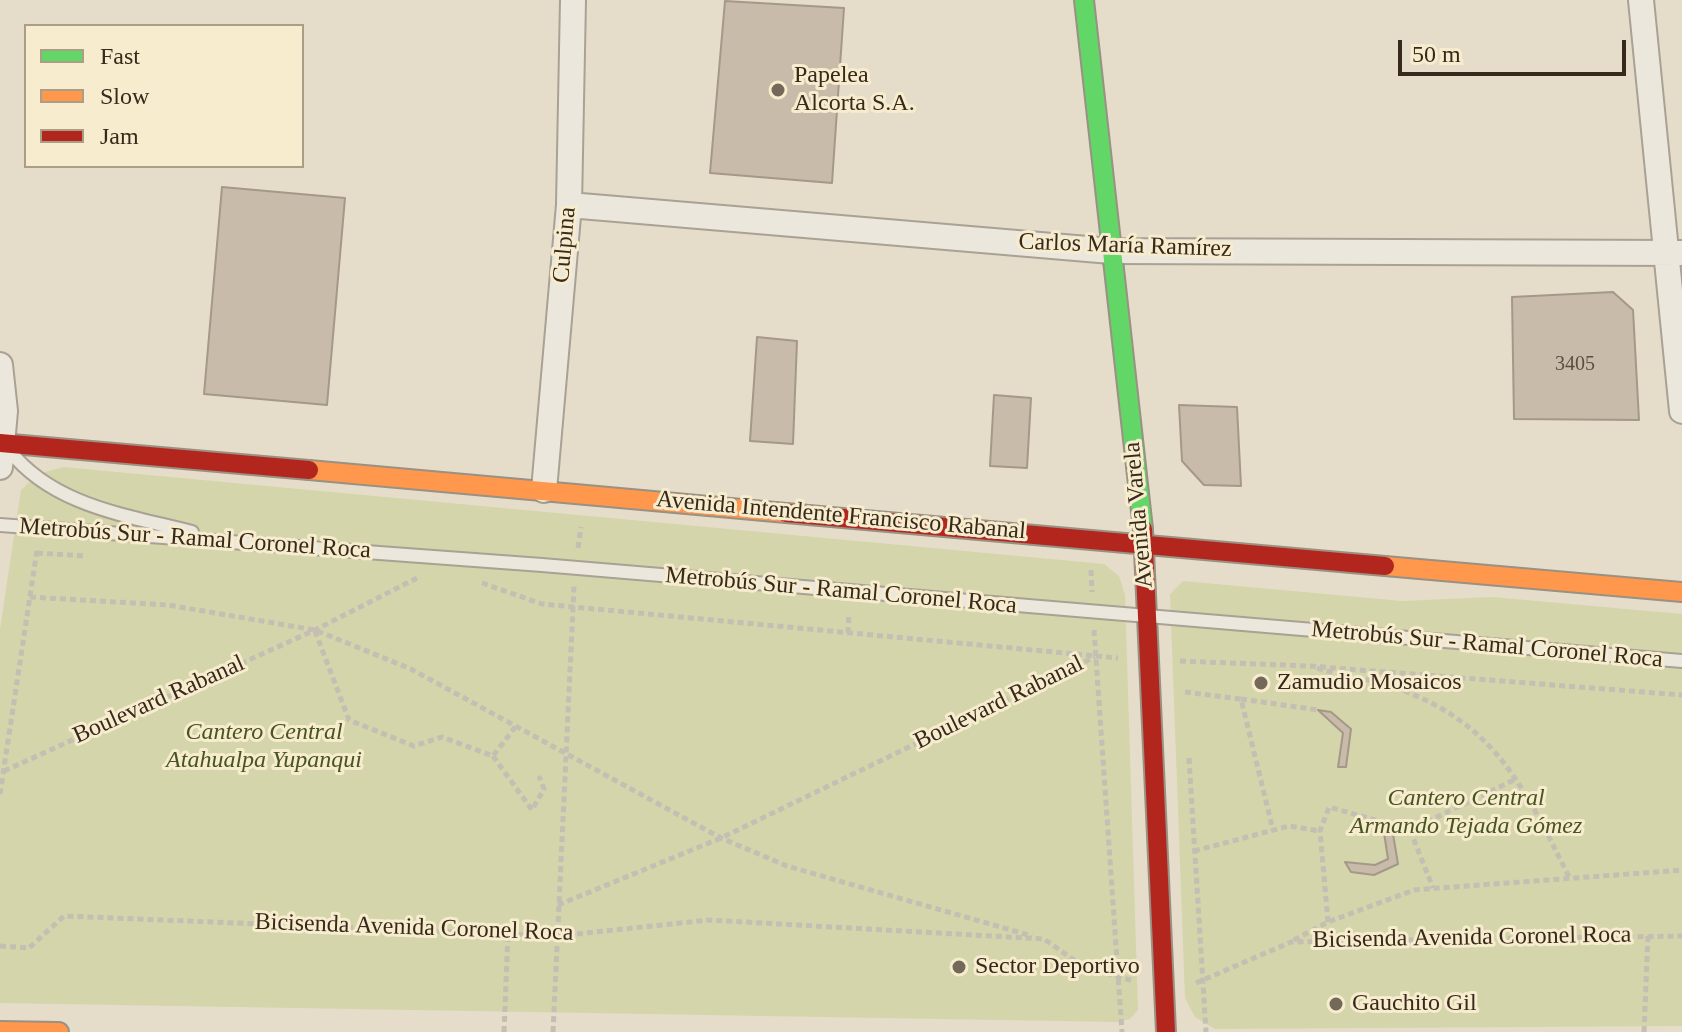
<!DOCTYPE html>
<meta charset="utf-8">
<style>
body{margin:0}
#map{position:relative;width:1682px;height:1032px;overflow:hidden;background:#e5ddc9;font-family:"Times New Roman",serif}
canvas{display:block}
.legend{position:absolute;left:24px;top:24px;width:280px;height:144px;box-sizing:border-box;background:#f7ecce;border:2px solid #aa9e86;margin:0;padding:10px 14px;list-style:none;font-size:24px;color:#37291b}
.legend li{display:flex;align-items:center;gap:16px;height:40px}
.legend b{width:40px;border:2px solid #aa9e86}
.scale{position:absolute;left:1398px;top:40px;width:228px;height:36px;box-sizing:border-box;border:4px solid #37291b;border-top:0;padding-left:10px;font-size:24px;line-height:28px;white-space:nowrap;color:#37291b;-webkit-text-stroke:6px #f7ecce;paint-order:stroke}
</style>
<div id="map">
<canvas width="1682" height="1032"></canvas>
<ul class="legend">
<li><b style="height:10px;background:#63d668"></b>Fast</li>
<li><b style="height:10px;background:#ff974d"></b>Slow</li>
<li><b style="height:10px;background:#b3261e"></b>Jam</li>
</ul>
<div class="scale">50 m</div>
</div>
<script>
const ctx = document.querySelector('canvas').getContext('2d');
ctx.lineJoin = 'round';
function fillPath(path, color) { ctx.fillStyle = color; ctx.fill(path, 'evenodd'); }
function trace(path, color, width, dash) { ctx.strokeStyle = color; ctx.lineWidth = width; ctx.lineCap = dash ? 'butt' : 'round'; ctx.setLineDash(dash || []); ctx.stroke(path); }
function write(font, color, halo, rows, align = 'center') {
  ctx.font = font + ' "Times New Roman",serif'; ctx.lineWidth = 6; ctx.setLineDash([]); ctx.textBaseline = 'middle'; ctx.strokeStyle = halo; ctx.fillStyle = color; for (const [text, x, y, turn = 0] of rows) {
    ctx.save(); ctx.translate(x, y); ctx.rotate((+turn || 0) * Math.PI / 180); ctx.textAlign = isNaN(turn) ? turn : align; if (halo) ctx.strokeText(text, 0, 0); ctx.fillText(text, 0, 0); ctx.restore();
  }
}
fillPath(new Path2D(`
 M 63,467 L 1104,564 L 1119,576 L 1125,595 L 1138,1010 L 1130,1019 L 1117,1022 L 0,1003 L 0,629 L 21,490 L 38,474 Z
 M 1183,581 L 1402,601 L 1492,597 L 1682,614 L 1682,1026 L 1215,1029 L 1195,1017 L 1185,998 L 1170,594 Z`), '#d4d5ab');
const building = new Path2D(`
 M 725,1 L 844,8 L 832,183 L 710,173 Z
 M 222,187 L 345,198 L 327,405 L 204,394 Z
 M 1613,292 L 1633,310 L 1639,420 L 1514,419 L 1512,297 Z
 M 757,337 L 797,341 L 793,444 L 750,441 Z
 M 994,395 L 1031,398 L 1027,468 L 990,466 Z
 M 1179,405 L 1237,407 L 1241,486 L 1204,485 L 1182,461 Z
 M 1318,710 L 1331,712 L 1351,729 L 1346,767 L 1338,767 L 1343,733 Z
 M 1383,826 L 1392,828 L 1398,864 L 1374,875 L 1351,872 L 1345,862 L 1375,865 L 1388,859 Z`);
fillPath(building, '#c8bbaa');
trace(building, '#a59889', 2);
const lane = new Path2D(`
 M 9,450 C 53,506 126,515 192,532
 M 0,525 L 542,565 L 1682,661`);
const street = new Path2D(`
 M 1641,0 L 1682,411
 M 569,205 L 1111,251 L 1682,253
 M 0,365 L 5,411 L 0,467
 M 544,490 L 569,205 L 573,0`);
const fast = new Path2D(`
 M 1084,0 L 1143,529`);
const slow = new Path2D(`
 M 309,470 L 786,513
 M 1385,566 L 1682,592
 M 0,1031 L 59,1032`);
const jam = new Path2D(`
 M 0,443 L 309,470
 M 786,513 L 1385,566
 M 1143,529 L 1166,1032`);
trace(lane, '#a9a193', 16);
trace(street, '#a9a193', 28);
trace(fast, '#999183', 22);
trace(slow, '#999183', 22);
trace(jam, '#999183', 22);
trace(new Path2D(`
 M 578,548 L 581,527
 M 37,553 L 85,556
 M 1091,570 L 1092,592
 M 482,583 L 542,604 L 1118,658
 M 30,597 L 168,605 L 315,630 L 411,669 L 721,838 L 787,866 L 1032,936
 M 1094,630 L 1122,1032
 M 315,631 L 349,720 L 414,746 L 442,737 L 493,756 L 516,726
 M 848,633 L 849,614
 M 1180,661 L 1309,666 L 1682,695
 M 1317,668 C 1341,676 1366,678 1390,686 C 1494,720 1523,785 1569,877
 M 1185,692 L 1241,699 L 1273,830
 M 1241,699 L 1318,710
 M 493,756 L 532,810 L 544,789 L 539,776
 M 1189,758 L 1206,1032
 M 4,771 L 315,630 L 419,577
 M 0,794 L 37,550
 M 1410,830 L 1433,888
 M 1194,851 L 1289,826 L 1320,831
 M 558,905 L 721,838 L 1095,657
 M 1328,922 L 1320,831 L 1329,807 L 1410,830 L 1516,779
 M 1294,940 L 1328,922 L 1414,890 L 1682,870
 M 0,946 L 29,948 L 64,916 L 557,936 L 709,920 L 1044,939 L 1084,967 L 1134,981
 M 1196,983 L 1291,942 L 1682,936
 M 504,1032 L 508,934
 M 553,1032 L 574,586
 M 1644,1032 L 1648,935`), '#c4beb3', 5, [6, 4]);
trace(lane, '#ece7dc', 12);
trace(street, '#ece7dc', 24);
trace(fast, '#63d668', 18);
trace(slow, '#ff974d', 18);
trace(jam, '#b3261e', 18);
for (const [x, y, r, color] of [
 [778,90,8,"#746858"],
 [1261,683,8,"#746858"],
 [959,967,8,"#746858"],
 [1336,1004,8,"#746858"]
]) { const dot = new Path2D(); dot.arc(x, y, r, 0, 2 * Math.PI); ctx.fillStyle = color; ctx.fill(dot); trace(dot, '#f7ecce', 3); }
write('20px', '#5b4e3f', null, [
 ["3405",1575,365]
]);
write('24px', '#37291b', '#f7ecce', [
 ["Papelea",794,76],
 ["Alcorta S.A.",794,104],
 ["Zamudio Mosaicos",1277,683],
 ["Sector Deportivo",975,967],
 ["Gauchito Gil",1352,1004]
], 'left');
write('24px', '#37291b', '#f7ecce', [
 ["Culpina",565,245,-85],
 ["Carlos María Ramírez",1125,246,2],
 ["Avenida Varela",1139,515,-95],
 ["Avenida Intendente Francisco Rabanal",841,516,5],
 ["Metrobús Sur - Ramal Coronel Roca",195,539,4],
 ["Metrobús Sur - Ramal Coronel Roca",841,591,5],
 ["Metrobús Sur - Ramal Coronel Roca",1487,645,5],
 ["Boulevard Rabanal",159,700,-24],
 ["Boulevard Rabanal",999,703,-26],
 ["Bicisenda Avenida Coronel Roca",414,928,2],
 ["Bicisenda Avenida Coronel Roca",1472,938,-1]
]);
write('italic 24px', '#475521', '#f7ecce', [
 ["Cantero Central",264,733],
 ["Atahualpa Yupanqui",264,761],
 ["Cantero Central",1466,799],
 ["Armando Tejada Gómez",1466,827]
]);
</script>
